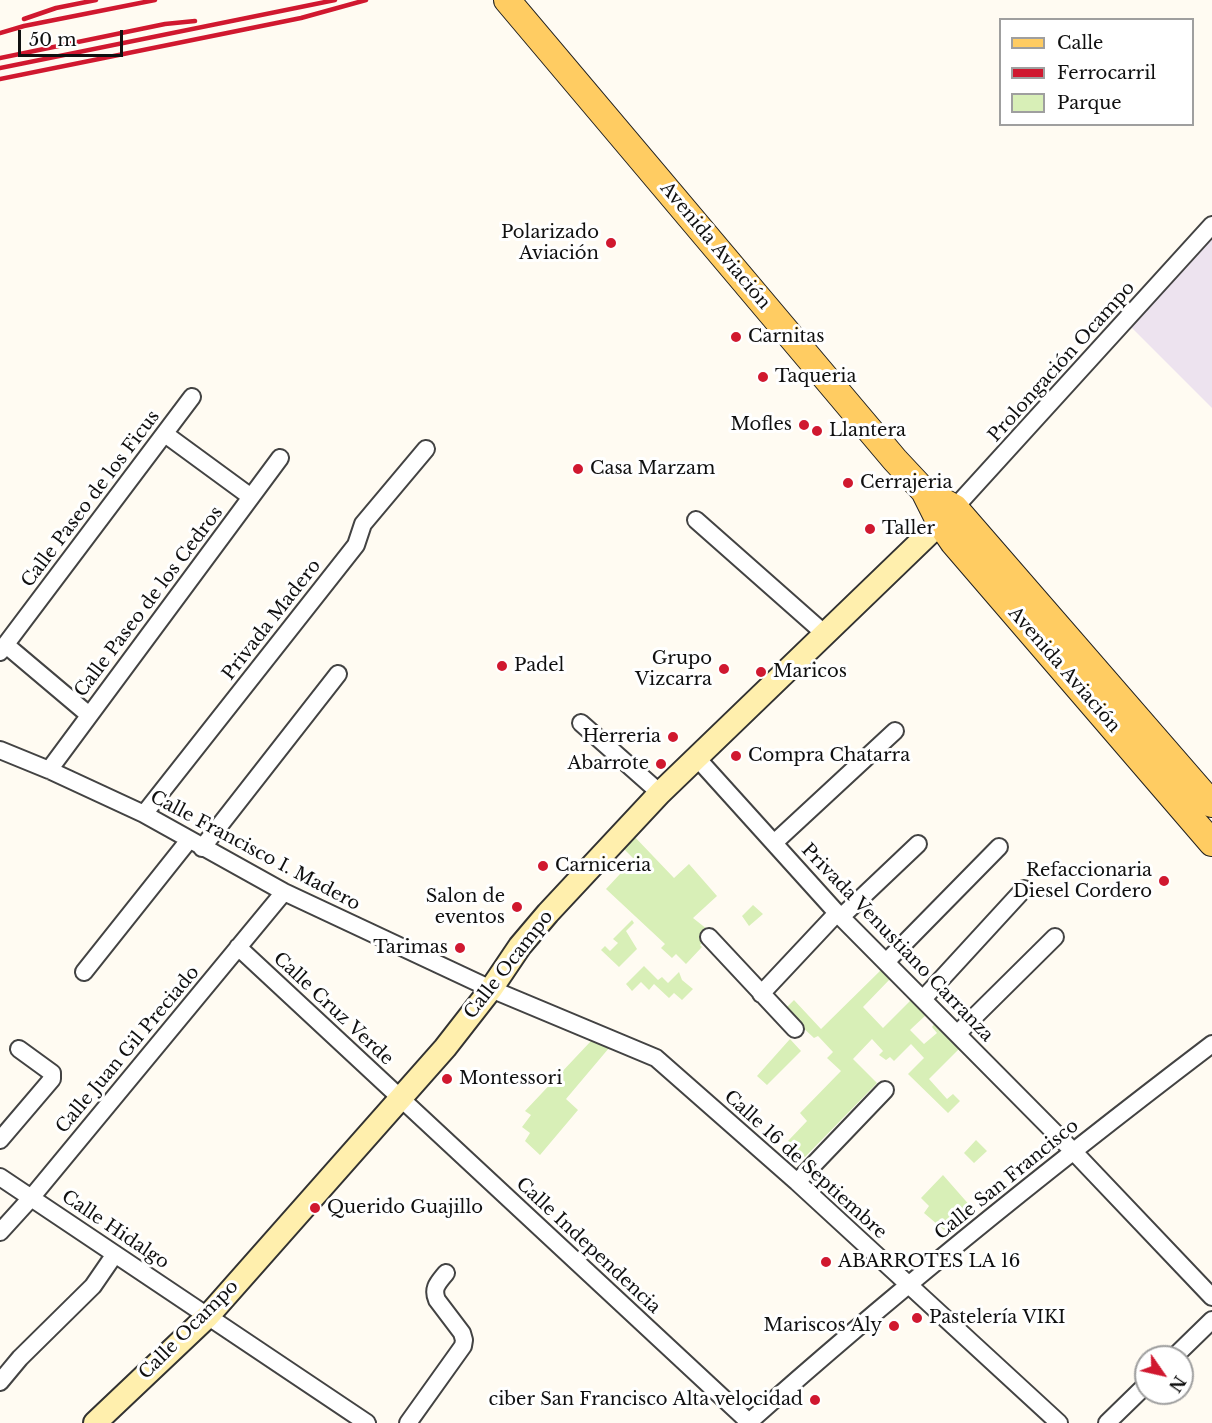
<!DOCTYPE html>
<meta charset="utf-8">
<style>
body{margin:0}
#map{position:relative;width:1212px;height:1423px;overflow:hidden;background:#fffbf2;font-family:"Libre Baskerville",serif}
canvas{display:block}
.legend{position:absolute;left:999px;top:18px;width:195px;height:108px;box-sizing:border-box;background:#fff;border:2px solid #9f9f9f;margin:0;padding:8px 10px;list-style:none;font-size:18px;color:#101010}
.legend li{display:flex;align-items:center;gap:12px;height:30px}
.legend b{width:30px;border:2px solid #9f9f9f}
.north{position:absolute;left:1134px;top:1345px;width:60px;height:60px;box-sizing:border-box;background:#fff;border:2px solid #9f9f9f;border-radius:50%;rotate:124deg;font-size:16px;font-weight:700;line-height:24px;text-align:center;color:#101010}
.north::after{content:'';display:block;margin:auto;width:21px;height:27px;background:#d0182f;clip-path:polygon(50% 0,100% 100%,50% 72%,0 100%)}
.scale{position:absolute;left:18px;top:30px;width:105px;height:27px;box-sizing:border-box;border:3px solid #101010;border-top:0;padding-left:8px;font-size:18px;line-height:21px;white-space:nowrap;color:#101010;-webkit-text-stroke:4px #fff;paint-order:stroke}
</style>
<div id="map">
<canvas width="1212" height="1423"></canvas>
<ul class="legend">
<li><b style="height:8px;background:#ffcc62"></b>Calle</li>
<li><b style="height:8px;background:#d0182f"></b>Ferrocarril</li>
<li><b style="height:16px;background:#d8efb7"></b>Parque</li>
</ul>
<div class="north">N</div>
<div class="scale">50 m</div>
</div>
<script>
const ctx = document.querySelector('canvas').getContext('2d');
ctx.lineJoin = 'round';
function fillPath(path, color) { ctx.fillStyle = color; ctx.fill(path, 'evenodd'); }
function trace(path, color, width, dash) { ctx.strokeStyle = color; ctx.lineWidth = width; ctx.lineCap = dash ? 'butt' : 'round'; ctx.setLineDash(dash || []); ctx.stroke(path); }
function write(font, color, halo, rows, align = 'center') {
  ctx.font = font + ' "Libre Baskerville",serif'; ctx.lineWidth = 6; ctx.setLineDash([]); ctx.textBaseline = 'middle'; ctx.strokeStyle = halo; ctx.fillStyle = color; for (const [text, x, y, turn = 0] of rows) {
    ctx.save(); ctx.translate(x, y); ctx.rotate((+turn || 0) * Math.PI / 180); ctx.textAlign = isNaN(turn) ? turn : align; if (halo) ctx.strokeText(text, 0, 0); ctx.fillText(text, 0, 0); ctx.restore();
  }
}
fillPath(new Path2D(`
 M 1212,225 L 1212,408 L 1126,322 Z`), '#ede3ef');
fillPath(new Path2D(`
 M 631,833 L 674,878 L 689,864 L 717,896 L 693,918 L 712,933 L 700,945 L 702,947 L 686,964 L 676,954 L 672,958 L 661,948 L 665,944 L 606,889 L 634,859 L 622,847 Z
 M 753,905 L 763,914 L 749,926 L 742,916 Z
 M 632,920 L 634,923 L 626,931 L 637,949 L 619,967 L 601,950 L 605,946 L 610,951 L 618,943 L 613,939 Z
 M 644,966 L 658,980 L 662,977 L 668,983 L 679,972 L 682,980 L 693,989 L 682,1000 L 674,993 L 669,998 L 654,984 L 649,990 L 641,982 L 632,991 L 626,984 Z
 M 882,969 L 891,978 L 863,1007 L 883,1028 L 911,1000 L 927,1014 L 910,1030 L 924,1044 L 937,1033 L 932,1027 L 935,1023 L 961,1047 L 929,1079 L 947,1099 L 953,1094 L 960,1101 L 948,1113 L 908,1074 L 924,1058 L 911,1044 L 894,1061 L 890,1057 L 886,1060 L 879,1055 L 883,1051 L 872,1039 L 853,1059 L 877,1083 L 805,1157 L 798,1153 L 788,1141 L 807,1121 L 800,1113 L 841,1071 L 827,1058 L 833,1052 L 818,1036 L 814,1038 L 784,1010 L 794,1000 L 821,1029 Z
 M 790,1039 L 801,1051 L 767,1085 L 757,1076 Z
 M 591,1041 L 609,1048 L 566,1099 L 578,1110 L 540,1155 L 525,1141 L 530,1133 L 522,1127 L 531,1115 L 525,1111 Z
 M 976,1140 L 987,1151 L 974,1163 L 964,1153 Z
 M 943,1175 L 972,1208 L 944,1230 L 924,1213 L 929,1206 L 921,1198 Z`), '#d8efb7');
const street = new Path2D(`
 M 165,434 L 251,497
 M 949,514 L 1212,225
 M 696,520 L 825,634
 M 6,645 L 89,715
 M 0,652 L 192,397
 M 581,723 L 660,793
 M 0,750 L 49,770 L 144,814 L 284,892 L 491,989 L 656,1058 L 797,1182 L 1059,1423
 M 697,758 L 837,913 L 1074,1152 L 1212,1297
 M 49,770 L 280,458
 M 144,814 L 356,545 L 363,524 L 426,449
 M 774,843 L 895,731
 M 202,848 L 338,674
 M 841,917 L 918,844
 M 709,937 L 795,1029
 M 238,947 L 750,1423
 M 886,962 L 999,847
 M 84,972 L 189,840
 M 761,994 L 837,913
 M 923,999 L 1024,889
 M 957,1034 L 1055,937
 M 0,1140 L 52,1079 L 52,1073 L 19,1049
 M 0,1177 L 367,1423
 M 797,1182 L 885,1090
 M 0,1232 L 31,1198 L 284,892
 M 1174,1357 L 1212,1320
 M 0,1382 L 20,1358 L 93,1286 L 115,1254
 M 408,1423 L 463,1346 L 464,1340 L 462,1333 L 437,1300 C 432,1288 438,1283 446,1273
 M 748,1423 C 897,1290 1053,1165 1212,1044
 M 1107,1423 L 1146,1385`);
const secondary = new Path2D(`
 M 95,1423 L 208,1316 L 445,1048 L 491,989 L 520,946 L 548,913 L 660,793 L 940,523`);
const primary = new Path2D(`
 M 507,0 L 895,460 L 924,491 L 940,523 L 953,542 L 1212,843
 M 924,491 L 955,508 L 1212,804`);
trace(street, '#434343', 20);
trace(secondary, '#323232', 26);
trace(primary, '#212121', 28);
trace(street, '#fff', 16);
trace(secondary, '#ffefad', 22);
trace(primary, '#ffcc62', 26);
trace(new Path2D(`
 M 24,19 L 56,8 L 96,0
 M 0,33 L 24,26 L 155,0
 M 0,58 L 165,24 L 195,21
 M 0,68 L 335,0
 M 0,79 L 301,18 L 366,0`), '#d0182f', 4.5);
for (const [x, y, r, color] of [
 [611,243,6,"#d0182f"],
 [736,337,6,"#d0182f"],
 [763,377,6,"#d0182f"],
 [804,425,6,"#d0182f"],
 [817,431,6,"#d0182f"],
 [578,469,6,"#d0182f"],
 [848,483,6,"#d0182f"],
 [870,529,6,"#d0182f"],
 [502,666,6,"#d0182f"],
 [724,669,6,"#d0182f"],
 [761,672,6,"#d0182f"],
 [673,737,6,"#d0182f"],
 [736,756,6,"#d0182f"],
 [661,764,6,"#d0182f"],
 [543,866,6,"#d0182f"],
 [1164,881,6,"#d0182f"],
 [517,907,6,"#d0182f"],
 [460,948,6,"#d0182f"],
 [447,1079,6,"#d0182f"],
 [315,1208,6,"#d0182f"],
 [826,1262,6,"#d0182f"],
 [917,1318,6,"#d0182f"],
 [894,1326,6,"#d0182f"],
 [815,1400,6,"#d0182f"]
]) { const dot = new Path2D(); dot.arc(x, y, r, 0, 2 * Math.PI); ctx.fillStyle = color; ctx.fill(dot); trace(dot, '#fff', 2); }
write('18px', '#101010', '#fff', [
 ["Polarizado",599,233,"right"],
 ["Aviación",599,254,"right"],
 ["Carnitas",748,337],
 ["Taqueria",775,377],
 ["Mofles",792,425,"right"],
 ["Llantera",829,431],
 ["Casa Marzam",590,469],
 ["Cerrajeria",860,483],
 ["Taller",882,529],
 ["Grupo",712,659,"right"],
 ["Vizcarra",712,680,"right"],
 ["Padel",514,666],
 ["Maricos",773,672],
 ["Herreria",661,737,"right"],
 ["Compra Chatarra",748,756],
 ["Abarrote",649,764,"right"],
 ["Carniceria",555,866],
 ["Refaccionaria",1152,871,"right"],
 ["Diesel Cordero",1152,892,"right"],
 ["Salon de",505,897,"right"],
 ["eventos",505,918,"right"],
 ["Tarimas",448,948,"right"],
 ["Montessori",459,1079],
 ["Querido Guajillo",327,1208],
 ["ABARROTES LA 16",838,1262],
 ["Pastelería VIKI",929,1318],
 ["Mariscos Aly",882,1326,"right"],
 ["ciber San Francisco Alta velocidad",803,1400,"right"]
], 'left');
write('18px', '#101010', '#fff', [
 ["Avenida Aviación",715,246,50],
 ["Prolongación Ocampo",1062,362,-48],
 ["Calle Paseo de los Ficus",91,499,-53],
 ["Calle Paseo de los Cedros",149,602,-53],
 ["Privada Madero",272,620,-52],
 ["Avenida Aviación",1064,670,49],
 ["Calle Francisco I. Madero",255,851,28],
 ["Privada Venustiano Carranza",897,943,46],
 ["Calle Ocampo",509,965,-52],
 ["Calle Cruz Verde",333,1009,43],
 ["Calle Juan Gil Preciado",128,1050,-50],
 ["Calle 16 de Septiembre",805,1165,42],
 ["Calle San Francisco",1007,1180,-39],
 ["Calle Hidalgo",115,1230,34],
 ["Calle Independencia",588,1246,43],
 ["Calle Ocampo",189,1330,-45]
]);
</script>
